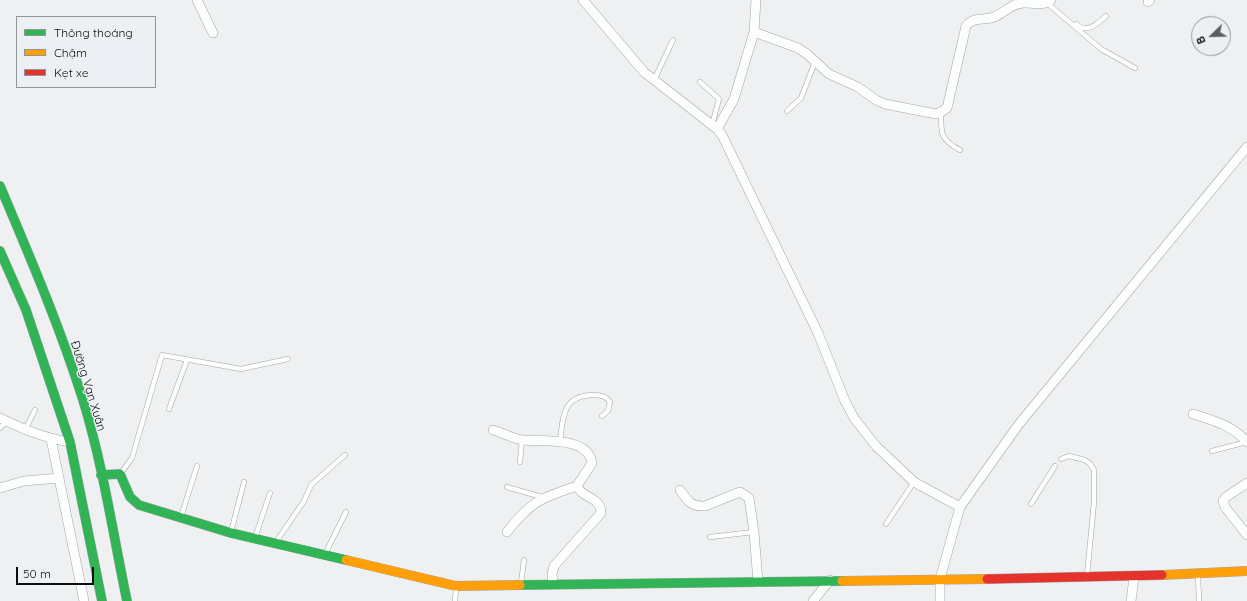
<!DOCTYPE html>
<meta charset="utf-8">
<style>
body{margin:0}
#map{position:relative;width:1247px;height:601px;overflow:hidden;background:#eef0f2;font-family:Quicksand,sans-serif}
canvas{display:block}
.legend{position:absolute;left:16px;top:16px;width:140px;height:72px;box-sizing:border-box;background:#ecf0f4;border:1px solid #929598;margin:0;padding:5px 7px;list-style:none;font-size:12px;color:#0c0d0e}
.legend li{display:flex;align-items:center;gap:8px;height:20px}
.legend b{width:20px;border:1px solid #929598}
.north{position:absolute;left:1191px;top:16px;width:40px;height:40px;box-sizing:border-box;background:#ecf0f4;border:1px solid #929598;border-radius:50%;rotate:247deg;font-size:11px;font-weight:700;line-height:16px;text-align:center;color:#0c0d0e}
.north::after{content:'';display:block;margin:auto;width:14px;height:18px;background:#5b5c5e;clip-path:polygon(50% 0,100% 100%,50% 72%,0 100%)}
.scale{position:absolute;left:16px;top:567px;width:78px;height:18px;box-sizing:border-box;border:2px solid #0c0d0e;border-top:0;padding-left:5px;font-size:12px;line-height:14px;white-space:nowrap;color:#0c0d0e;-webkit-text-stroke:3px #ecf0f4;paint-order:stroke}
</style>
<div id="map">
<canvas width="1247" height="601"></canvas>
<ul class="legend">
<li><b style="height:5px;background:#30b455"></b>Thông thoáng</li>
<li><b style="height:5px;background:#ff9f0a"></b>Chậm</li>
<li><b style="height:5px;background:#e5322d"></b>Kẹt xe</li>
</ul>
<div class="north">B</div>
<div class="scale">50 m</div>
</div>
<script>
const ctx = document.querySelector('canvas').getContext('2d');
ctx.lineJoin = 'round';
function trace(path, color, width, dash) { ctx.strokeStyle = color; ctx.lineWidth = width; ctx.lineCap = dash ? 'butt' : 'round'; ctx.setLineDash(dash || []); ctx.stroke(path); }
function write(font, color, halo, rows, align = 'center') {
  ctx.font = font + ' Quicksand,sans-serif'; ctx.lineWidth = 3; ctx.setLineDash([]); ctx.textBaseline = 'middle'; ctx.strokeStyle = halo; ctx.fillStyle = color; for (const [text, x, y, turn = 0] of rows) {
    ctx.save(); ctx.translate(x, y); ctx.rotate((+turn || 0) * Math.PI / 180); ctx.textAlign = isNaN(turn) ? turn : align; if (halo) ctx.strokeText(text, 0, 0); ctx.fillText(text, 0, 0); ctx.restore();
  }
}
const lane = new Path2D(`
 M 1047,3 L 1101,49 L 1135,68
 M 1076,24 C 1087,34 1097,24 1106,16
 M 654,80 L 673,40
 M 700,82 L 719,99 L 712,125
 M 787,111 L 801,98 L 815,62
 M 941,112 C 941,134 940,139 960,150
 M 169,409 L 187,360
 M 0,428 L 7,421
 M 25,430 L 35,410
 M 560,441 C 563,416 563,395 594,395 C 600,395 607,397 610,402 L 608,411 L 602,416
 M 1212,451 L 1247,442
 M 1061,459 L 1069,456 L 1085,460 L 1090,464 L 1094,470 L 1094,502 L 1087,576
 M 520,462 L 522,440
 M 121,473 L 132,458 L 162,355 L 241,369 L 288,359
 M 507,487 L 542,497
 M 1031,504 L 1055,466
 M 181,517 L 197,466
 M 886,524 L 914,482
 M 231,532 L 244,482
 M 710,537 L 754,532
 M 255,538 L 270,493
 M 276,542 L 304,501 L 311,485 L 345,455
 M 325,554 L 346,512
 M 1198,575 L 1199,601
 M 521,583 L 524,560
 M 455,601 L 456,588`);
const street = new Path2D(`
 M 197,0 L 213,33
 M 583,0 L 644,72 L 717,129 L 722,135 L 818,333 L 845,401 L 854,418 L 876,446 L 914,482 L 960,507
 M 1148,2 L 1150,0
 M 754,32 L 798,48 L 807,54 L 829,74 L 858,87 L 876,100 L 885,104 L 936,114 L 941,112 L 947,108 L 966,26 C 974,16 983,21 994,17 C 1005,13 1011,3 1024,3 C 1032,3 1046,6 1051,0
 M 717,129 L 734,99 L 754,32 L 756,0
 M 1193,414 C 1214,421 1232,425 1247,442
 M 0,418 C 23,429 44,438 70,442
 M 493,430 C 503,433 514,439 523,440 C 543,442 588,436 592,463 L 577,486 C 582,499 601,496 601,513 L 554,566 L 552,574 L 553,584
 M 51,439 L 84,601
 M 1247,483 L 1226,497 L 1223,501 L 1225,507 L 1247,535
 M 0,488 L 24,481 L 59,478
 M 680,490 C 687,500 691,507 705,506 L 740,492 L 749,498 L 754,532 L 758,582
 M 507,532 C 531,501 541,498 577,486
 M 813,601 L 830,580
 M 940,601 L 940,579 L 960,507 L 1019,424 L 1247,147
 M 1131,601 L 1134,577`);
const fast = new Path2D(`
 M 0,186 C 30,257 60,327 83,400 C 103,465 113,534 127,601
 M 0,251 L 26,310 L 70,442 L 102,601
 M 101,475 L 120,474 L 130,497 L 139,505 L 231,533 L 346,560
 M 520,585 L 842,581`);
const slow = new Path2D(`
 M 346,560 L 456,586 L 520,585
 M 1162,575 L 1247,571
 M 842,581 L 987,579`);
const jam = new Path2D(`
 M 987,579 L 1162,575`);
trace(lane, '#a3a4a6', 5.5);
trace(street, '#a3a4a6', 10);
trace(fast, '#a3a4a6', 10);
trace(slow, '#a3a4a6', 10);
trace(jam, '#a3a4a6', 10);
trace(lane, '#fcfdfd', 4.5);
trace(street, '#fcfdfd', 9);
trace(fast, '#30b455', 9);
trace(slow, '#ff9f0a', 9);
trace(jam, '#e5322d', 9);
write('12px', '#0c0d0e', '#ecf0f4', [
 ["Đường Vạn Xuân",88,386,73]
]);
</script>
